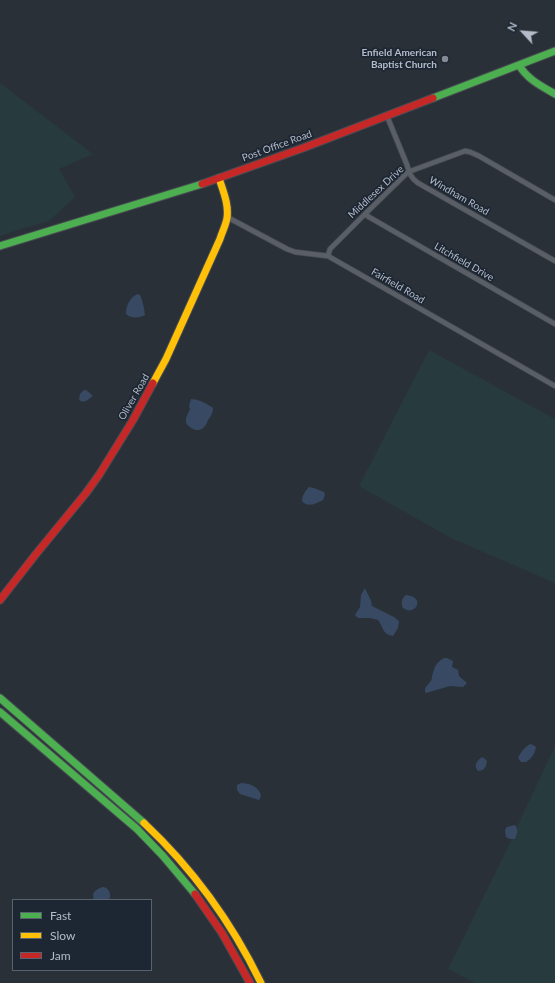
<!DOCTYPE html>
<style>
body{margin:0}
#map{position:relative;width:555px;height:983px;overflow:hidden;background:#2a3038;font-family:Lato,sans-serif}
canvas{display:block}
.legend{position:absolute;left:12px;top:899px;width:140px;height:72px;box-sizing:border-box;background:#1d2633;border:1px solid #59626f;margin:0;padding:5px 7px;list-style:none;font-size:12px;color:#b4bcc9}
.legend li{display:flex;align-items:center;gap:8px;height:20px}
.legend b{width:20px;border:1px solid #59626f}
.north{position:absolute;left:503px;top:12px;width:40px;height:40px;-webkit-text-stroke:3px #1d2633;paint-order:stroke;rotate:296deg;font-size:11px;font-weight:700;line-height:16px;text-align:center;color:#b4bcc9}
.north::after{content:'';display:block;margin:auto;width:14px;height:18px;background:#b4bcc9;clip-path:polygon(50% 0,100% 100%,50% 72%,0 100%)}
</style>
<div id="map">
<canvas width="555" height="983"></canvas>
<ul class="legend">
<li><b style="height:5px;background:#4caf50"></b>Fast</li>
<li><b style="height:5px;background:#ffc107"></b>Slow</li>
<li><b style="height:5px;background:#c62828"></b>Jam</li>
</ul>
<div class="north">N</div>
</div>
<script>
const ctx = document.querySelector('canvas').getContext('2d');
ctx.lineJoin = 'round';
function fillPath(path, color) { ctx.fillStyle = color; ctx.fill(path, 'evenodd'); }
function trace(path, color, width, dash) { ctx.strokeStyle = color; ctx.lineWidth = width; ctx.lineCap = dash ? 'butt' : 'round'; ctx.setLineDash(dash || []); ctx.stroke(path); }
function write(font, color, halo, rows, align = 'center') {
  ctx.font = font + ' Lato,sans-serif'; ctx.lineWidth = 3.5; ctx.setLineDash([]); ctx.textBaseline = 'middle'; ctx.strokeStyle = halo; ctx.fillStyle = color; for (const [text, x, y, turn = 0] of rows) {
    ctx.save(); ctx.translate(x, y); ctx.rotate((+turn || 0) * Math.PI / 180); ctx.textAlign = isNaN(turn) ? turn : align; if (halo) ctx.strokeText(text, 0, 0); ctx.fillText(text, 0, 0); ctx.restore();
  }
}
fillPath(new Path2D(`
 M 0,83 L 93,154 L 59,169 L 75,197 L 49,221 L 21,229 L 0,236 Z
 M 429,350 L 555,419 L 555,583 L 451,538 L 359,486 Z
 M 555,746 L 555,983 L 475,983 L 448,969 L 512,839 L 514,839 L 518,829 L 517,827 Z`), '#273a3e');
fillPath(new Path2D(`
 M 137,294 L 140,295 C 143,302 144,307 145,315 C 139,318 131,319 126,314 C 126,305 130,298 137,294 Z
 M 84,390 L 86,390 L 92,395 L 92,397 C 88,399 85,404 79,400 L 80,394 Z
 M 191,399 C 198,399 208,404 213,408 C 213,413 211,416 208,420 C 207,423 205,427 203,428 C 198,433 189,428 186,423 L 186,418 L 190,409 L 189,406 Z
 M 309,487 L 314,488 L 324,492 L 325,495 L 323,500 C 315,504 308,508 302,501 C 302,496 305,491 309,487 Z
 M 365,588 C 366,591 371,600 371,601 C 372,603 371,605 372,606 L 394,617 L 399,621 L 398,628 L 393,636 C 382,634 384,628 378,620 L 370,618 L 358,618 L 355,615 L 360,607 L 361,595 Z
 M 406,595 C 427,597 415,617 403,608 C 401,604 401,598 406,595 Z
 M 444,658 L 447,658 L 453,661 L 452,667 L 458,670 L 459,676 L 467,683 L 463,687 L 450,686 L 426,693 L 425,692 C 425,685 427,687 430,682 C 432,680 432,678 432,676 C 435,667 435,663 444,658 Z
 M 530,744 L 533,745 L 536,747 C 535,754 531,759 526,762 L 521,762 L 518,758 C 521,752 524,748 530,744 Z
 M 482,757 L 485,759 L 487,761 L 486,766 L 483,770 L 478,771 L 476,768 C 475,763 478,760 482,757 Z
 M 241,783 C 249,783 260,787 261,796 L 259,800 L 240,794 L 237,790 L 237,785 Z
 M 515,825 C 519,830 517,834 515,839 L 510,839 L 506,837 L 505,830 L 507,827 Z
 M 103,887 C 109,888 112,894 109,900 L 94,900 C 91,892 96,889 103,887 Z`), '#384963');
const street = new Path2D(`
 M 387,116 L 407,165 C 409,173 411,178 418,183 L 555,261
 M 365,214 L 369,217 L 555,324
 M 227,217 L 287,249 L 295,252 L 328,256 L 555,386
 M 328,256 L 330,249 L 365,214 L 408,172 L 465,151 L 470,152 L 479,156 L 555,200`);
const fast = new Path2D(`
 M 519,65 C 527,79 541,86 555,94
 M 433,98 L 555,51
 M 0,246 L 202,184
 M 0,698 L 144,823
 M 0,712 L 137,829 L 163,856 L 195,894`);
const slow = new Path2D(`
 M 153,383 L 166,359 L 220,239 C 222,232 226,225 227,218 C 229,204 223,191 219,178
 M 144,823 C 193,869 232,923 261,983`);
const jam = new Path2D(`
 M 202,184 L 303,148 L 433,98
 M 0,600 L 36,554 L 86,493 L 99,475 L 133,420 L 153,383
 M 195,894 L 222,933 L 250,983`);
trace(street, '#484c53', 6);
trace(fast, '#484c53', 9);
trace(slow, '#484c53', 9);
trace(jam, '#484c53', 9);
trace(street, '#5a5e66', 4.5);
trace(fast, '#4caf50', 7);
trace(slow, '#ffc107', 7);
trace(jam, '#c62828', 7);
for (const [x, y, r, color] of [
 [445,59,4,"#848b96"]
]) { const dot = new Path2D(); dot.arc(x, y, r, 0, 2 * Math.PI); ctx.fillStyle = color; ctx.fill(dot); trace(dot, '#1d2633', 1.5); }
write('bold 10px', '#b4bcc9', '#1d2633', [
 ["Enfield American",437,53],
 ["Baptist Church",437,65]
], 'right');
write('10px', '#b4bcc9', '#1d2633', [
 ["Post Office Road",277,146,-20],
 ["Middlesex Drive",376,192,-43],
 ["Windham Road",459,196,30],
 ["Litchfield Drive",464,262,30],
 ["Fairfield Road",398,286,30],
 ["Oliver Road",134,397,-60]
]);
</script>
